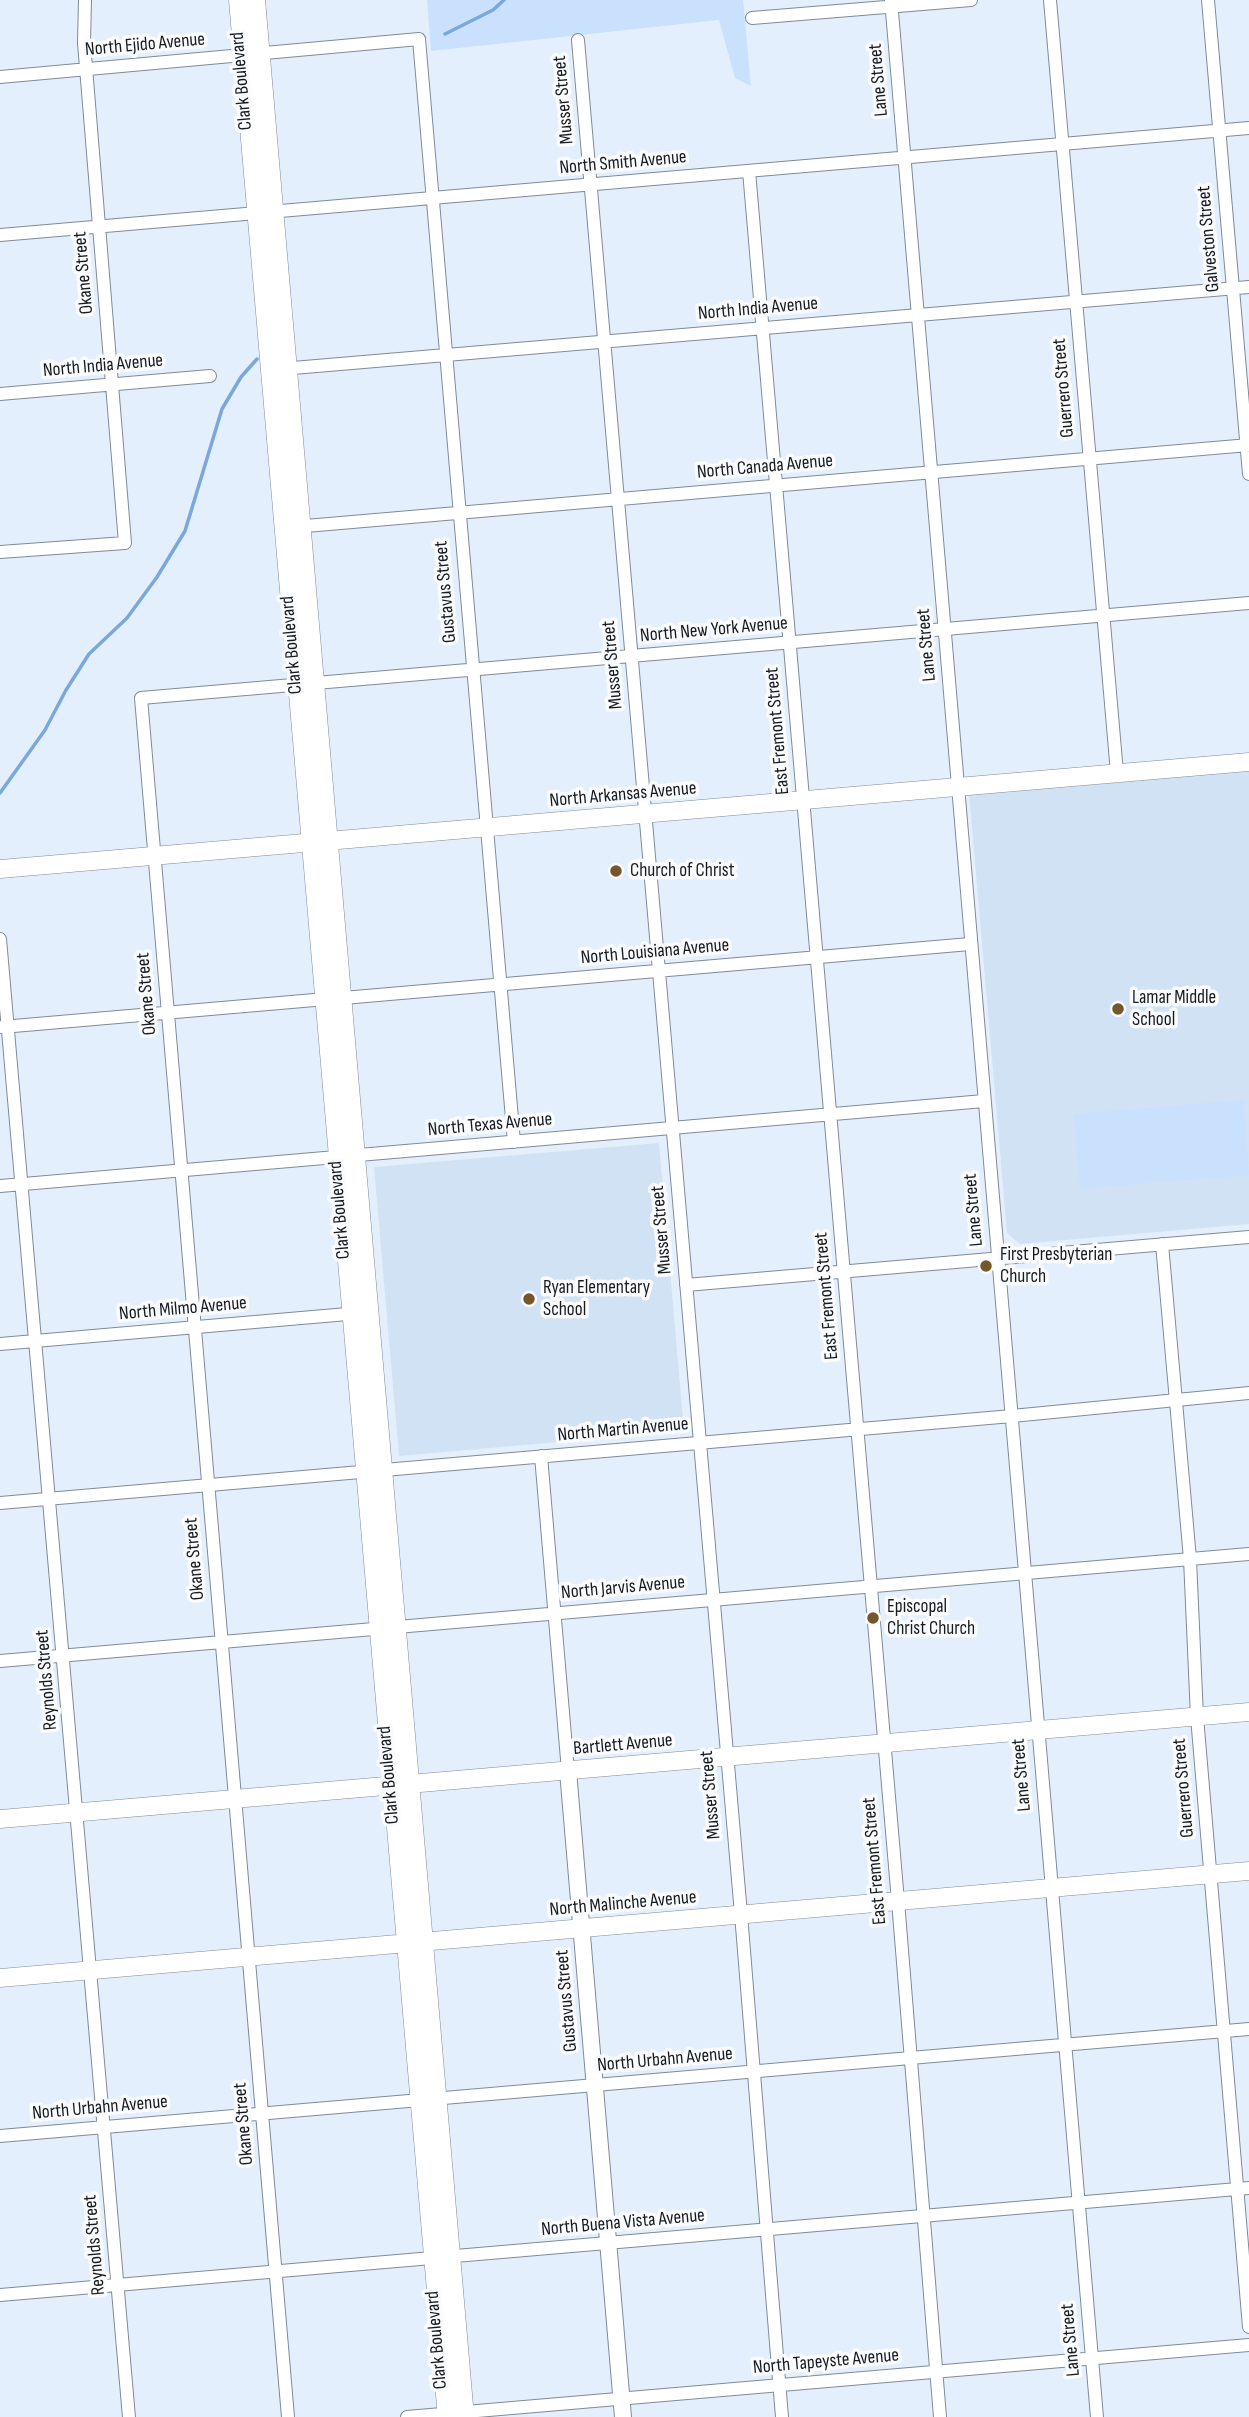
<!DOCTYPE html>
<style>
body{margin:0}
canvas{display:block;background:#e3effc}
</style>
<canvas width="1249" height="2417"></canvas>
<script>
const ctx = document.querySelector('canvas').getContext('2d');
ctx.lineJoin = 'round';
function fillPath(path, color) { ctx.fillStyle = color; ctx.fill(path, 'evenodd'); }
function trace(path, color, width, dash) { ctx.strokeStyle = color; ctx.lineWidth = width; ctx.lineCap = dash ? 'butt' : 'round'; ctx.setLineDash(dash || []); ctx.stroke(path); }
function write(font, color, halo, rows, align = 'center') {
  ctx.font = font + ' "Sofia Sans Condensed",sans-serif'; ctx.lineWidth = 7; ctx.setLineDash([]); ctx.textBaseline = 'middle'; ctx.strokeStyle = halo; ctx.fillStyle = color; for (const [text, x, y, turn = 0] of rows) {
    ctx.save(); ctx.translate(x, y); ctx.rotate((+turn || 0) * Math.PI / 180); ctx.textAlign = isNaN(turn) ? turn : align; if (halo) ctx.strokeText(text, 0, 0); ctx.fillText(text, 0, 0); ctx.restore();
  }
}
fillPath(new Path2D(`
 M 1249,771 L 1249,1224 L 1020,1244 L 1007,1233 L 969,793 Z
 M 659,1143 L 684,1431 L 399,1456 L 374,1167 Z`), '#d2e2f5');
fillPath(new Path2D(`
 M 427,0 L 743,0 L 751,86 L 735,78 L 719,20 L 431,51 Z
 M 1243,1100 L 1249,1175 L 1080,1189 L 1074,1114 Z`), '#c9e1fd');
trace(new Path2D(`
 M 445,34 L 493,10 L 504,0
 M 0,793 L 45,730 L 66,690 L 89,654 L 127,618 L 157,577 L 185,531 L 222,409 L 241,377 L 257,359`), '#7ba8db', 3.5);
const minor = new Path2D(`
 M 891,0 L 1097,2417
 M 1050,0 L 1117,773
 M 1208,0 L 1249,474
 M 752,18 L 971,0
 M 578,40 L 741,1914 L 782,2417
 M 0,77 L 419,39 L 514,1142
 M 749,171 L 898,1901 L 940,2417
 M 0,235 L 1249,128
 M 281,369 L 1249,287
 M 0,394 L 210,376
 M 294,527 L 1249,445
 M 0,552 L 125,543 L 84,43 L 85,0
 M 0,939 L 129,2417
 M 343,998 L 970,944
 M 2,1027 L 326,999
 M 0,1186 L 984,1101
 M 1162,1244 L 1190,1559 L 1197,1717 L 1249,2327
 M 686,1285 L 1249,1237
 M 0,1344 L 359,1313
 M 541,1456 L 568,1771
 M 0,1503 L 1012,1416 L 1249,1393
 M 0,1661 L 1249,1554
 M 0,2136 L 1249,2029
 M 0,2295 L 1249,2188
 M 288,2417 L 141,698 L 1249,603
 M 407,2417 L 1249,2345`);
const tertiary = new Path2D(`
 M 568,1771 L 623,2417`);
const secondary = new Path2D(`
 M 238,0 L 447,2417
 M 256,0 L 465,2417
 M 0,869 L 1249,762
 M 0,1819 L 1249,1712
 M 0,1978 L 1249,1871`);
trace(minor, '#808b97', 14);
trace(tertiary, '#808b97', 18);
trace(secondary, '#808b97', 19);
trace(minor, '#fff', 12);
trace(tertiary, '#fff', 16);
trace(secondary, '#fff', 18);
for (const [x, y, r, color] of [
 [616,871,7,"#75572b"],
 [1118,1009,7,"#75572b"],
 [986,1266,7,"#75572b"],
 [529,1299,7,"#75572b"],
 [873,1618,7,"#75572b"]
]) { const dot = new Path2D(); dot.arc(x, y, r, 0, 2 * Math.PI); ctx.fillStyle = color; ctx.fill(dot); trace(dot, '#f9fbfd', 2.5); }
write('19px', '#171b20', '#f9fbfd', [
 ["North Ejido Avenue",145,45,-5],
 ["Lane Street",879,80,-95],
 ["Clark Boulevard",242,81,-95],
 ["Musser Street",564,100,-95],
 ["North Smith Avenue",623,163,-5],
 ["Galveston Street",1209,239,-95],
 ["Okane Street",84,273,-95],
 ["North India Avenue",758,309,-5],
 ["North India Avenue",103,366,-5],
 ["Guerrero Street",1064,388,-95],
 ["North Canada Avenue",765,467,-5],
 ["Gustavus Street",446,592,-95],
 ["North New York Avenue",714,630,-5],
 ["Clark Boulevard",292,645,-95],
 ["Lane Street",927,645,-95],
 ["Musser Street",613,665,-95],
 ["East Fremont Street",778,731,-95],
 ["North Arkansas Avenue",623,795,-5],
 ["North Louisiana Avenue",655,952,-5],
 ["Okane Street",147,994,-95],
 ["North Texas Avenue",490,1125,-5],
 ["Clark Boulevard",340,1210,-95],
 ["Lane Street",974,1210,-95],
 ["Musser Street",662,1230,-95],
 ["East Fremont Street",827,1296,-95],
 ["North Milmo Avenue",183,1309,-5],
 ["North Martin Avenue",623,1430,-5],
 ["Okane Street",195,1559,-95],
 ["North Jarvis Avenue",623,1588,-5],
 ["Reynolds Street",47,1680,-95],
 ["Bartlett Avenue",623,1745,-5],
 ["Clark Boulevard",389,1775,-95],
 ["Lane Street",1022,1775,-95],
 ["Guerrero Street",1184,1788,-95],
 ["Musser Street",711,1795,-95],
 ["East Fremont Street",875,1861,-95],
 ["North Malinche Avenue",623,1904,-5],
 ["Gustavus Street",567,2001,-95],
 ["North Urbahn Avenue",665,2060,-5],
 ["North Urbahn Avenue",100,2108,-5],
 ["Okane Street",244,2124,-95],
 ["North Buena Vista Avenue",623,2223,-5],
 ["Reynolds Street",95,2245,-95],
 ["Clark Boulevard",437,2340,-95],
 ["Lane Street",1071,2340,-95],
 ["North Tapeyste Avenue",826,2362,-5]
]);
write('19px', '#171b20', '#f9fbfd', [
 ["Church of Christ",630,871],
 ["Lamar Middle",1132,998],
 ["School",1132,1020],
 ["First Presbyterian",1000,1255],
 ["Church",1000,1277],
 ["Ryan Elementary",543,1288],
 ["School",543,1310],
 ["Episcopal",887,1607],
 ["Christ Church",887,1629]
], 'left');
</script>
